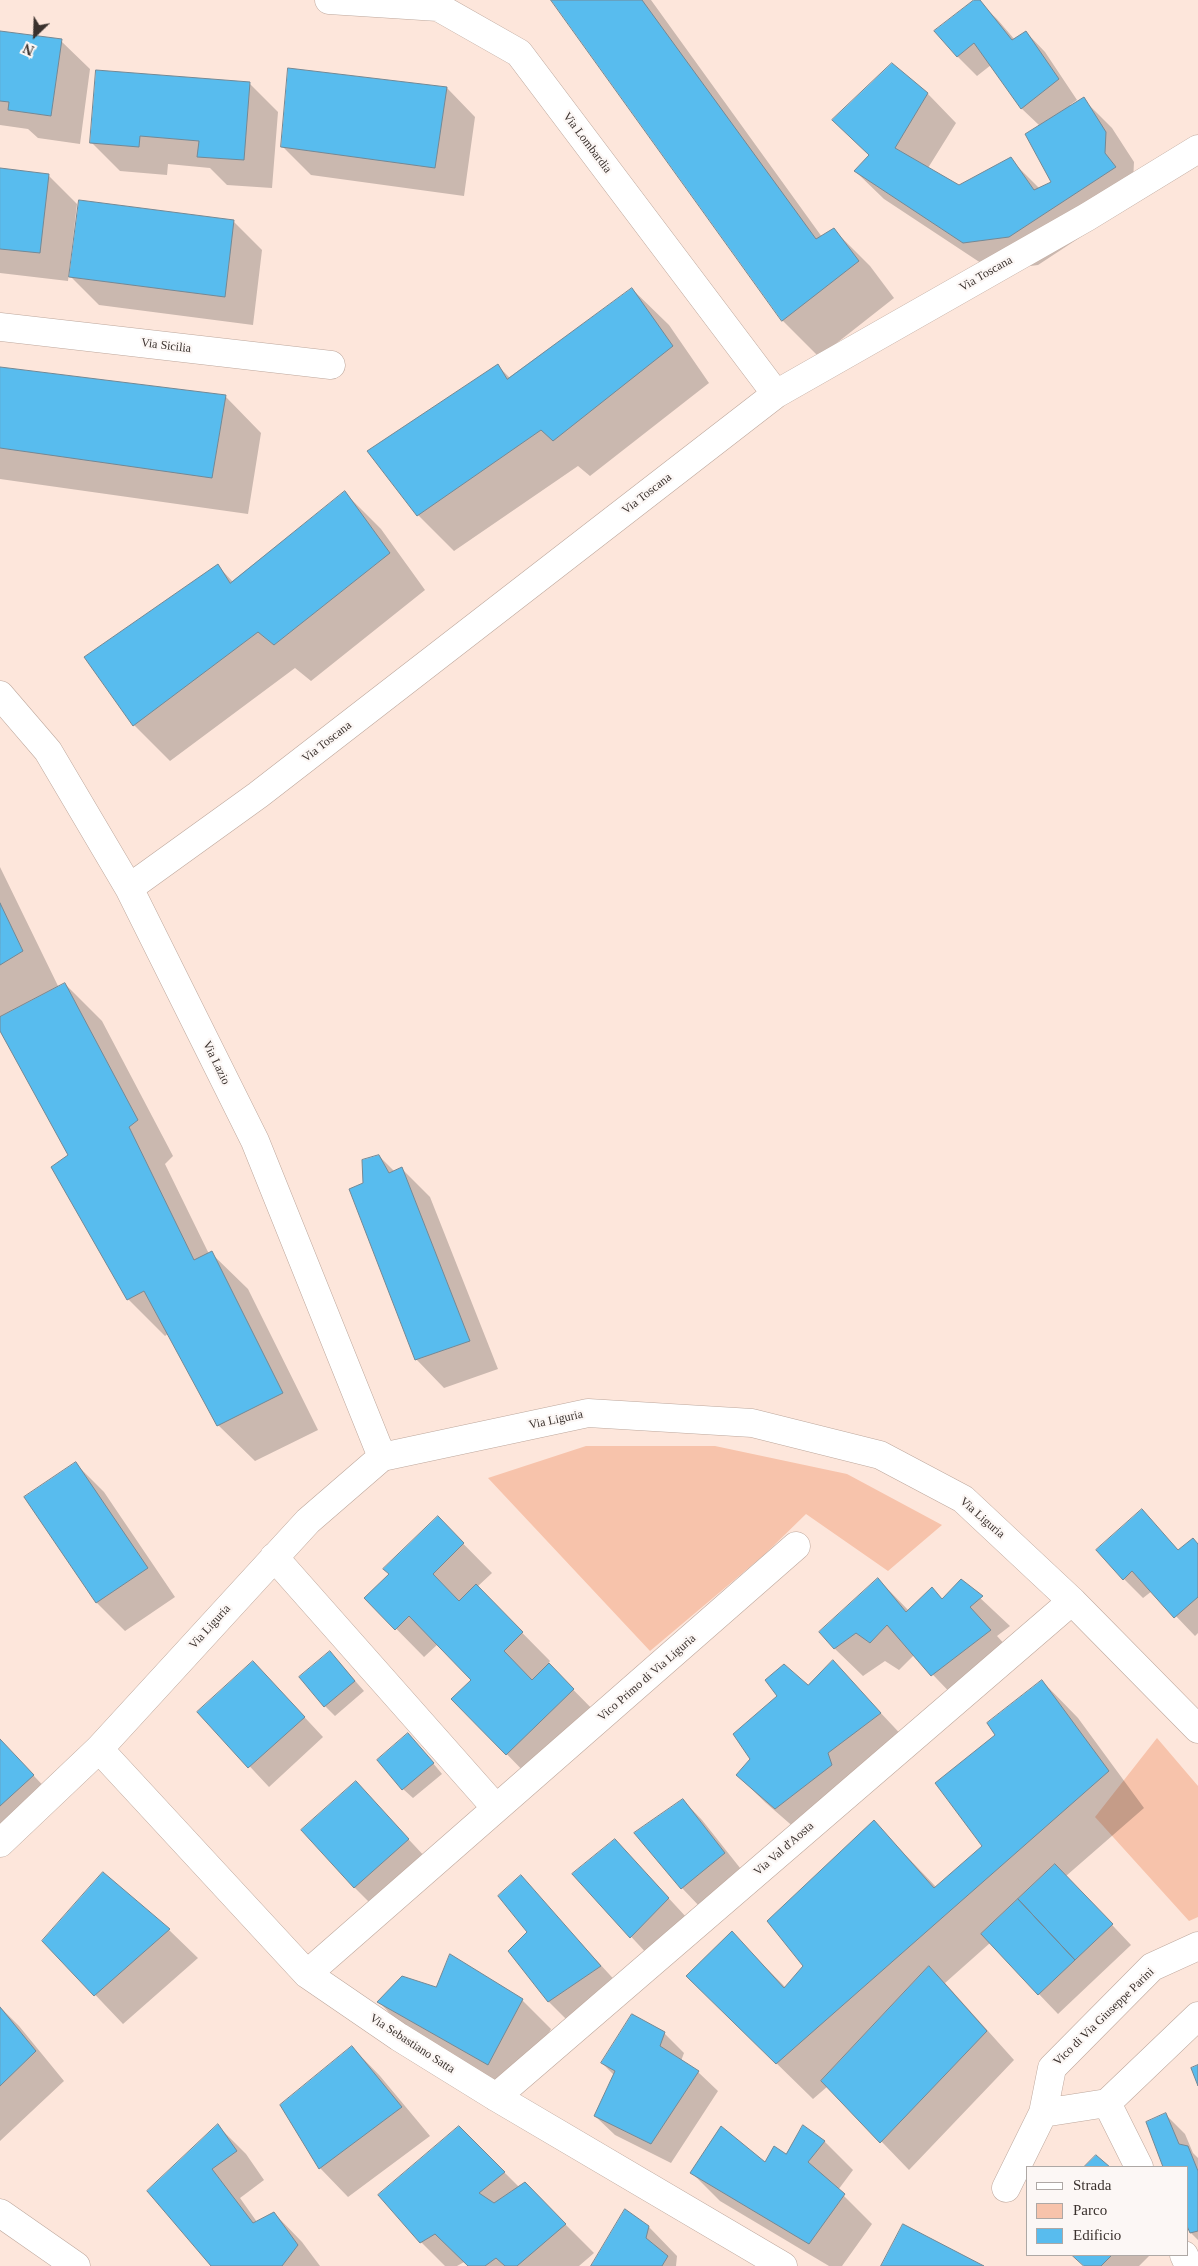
<!DOCTYPE html>
<style>
body{margin:0}
#map{position:relative;width:1198px;height:2266px;overflow:hidden;background:#fde6db;font-family:"Times New Roman",serif}
canvas{display:block}
.legend{position:absolute;left:1026px;top:2166px;width:162px;height:90px;box-sizing:border-box;background:#fcf7f5;border:1px solid #aea8a5;margin:0;padding:6px 9px;list-style:none;font-size:15px;color:#3a312d}
.legend li{display:flex;align-items:center;gap:10px;height:25px}
.legend b{width:25px;border:1px solid #aea8a5}
.north{position:absolute;left:10px;top:10px;width:50px;height:50px;-webkit-text-stroke:4px #fcf7f5;paint-order:stroke;rotate:204deg;font-size:14px;font-weight:700;line-height:20px;text-align:center;color:#3a312d}
.north::after{content:'';display:block;margin:auto;width:18px;height:22px;background:#3a312d;clip-path:polygon(50% 0,100% 100%,50% 72%,0 100%)}
</style>
<div id="map">
<canvas width="1198" height="2266"></canvas>
<ul class="legend">
<li><b style="height:6px;background:#fff"></b>Strada</li>
<li><b style="height:14px;background:#f7c3ab"></b>Parco</li>
<li><b style="height:14px;background:#58bcee"></b>Edificio</li>
</ul>
<div class="north">N</div>
</div>
<script>
const ctx = document.querySelector('canvas').getContext('2d');
ctx.lineJoin = 'round';
function fillPath(path, color) { ctx.fillStyle = color; ctx.fill(path, 'evenodd'); }
function trace(path, color, width, dash) { ctx.strokeStyle = color; ctx.lineWidth = width; ctx.lineCap = dash ? 'butt' : 'round'; ctx.setLineDash(dash || []); ctx.stroke(path); }
function write(font, color, halo, rows, align = 'center') {
  ctx.font = font + ' "Times New Roman",serif'; ctx.lineWidth = 4.5; ctx.setLineDash([]); ctx.textBaseline = 'middle'; ctx.strokeStyle = halo; ctx.fillStyle = color; for (const [text, x, y, turn = 0] of rows) {
    ctx.save(); ctx.translate(x, y); ctx.rotate((+turn || 0) * Math.PI / 180); ctx.textAlign = isNaN(turn) ? turn : align; if (halo) ctx.strokeText(text, 0, 0); ctx.fillText(text, 0, 0); ctx.restore();
  }
}
fillPath(new Path2D(`
 M 586,1446 L 715,1446 L 847,1474 L 942,1525 L 888,1571 L 806,1514 L 764,1555 L 650,1651 L 488,1478 Z
 M 1157,1738 L 1198,1786 L 1198,1917 L 1189,1921 L 1095,1817 Z`), '#f7c3ab');
fillPath(new Path2D(`
 M 553,0 L 651,0 L 822,237 L 833,229 L 870,266 L 894,298 L 819,357 L 783,321 Z
 M 977,0 L 997,19 L 1015,40 L 1026,32 L 1045,52 L 1077,100 L 1070,105 L 1071,106 L 1083,99 L 1112,128 L 1134,162 L 1133,182 L 1143,196 L 1038,265 L 993,271 L 884,199 L 855,171 L 870,156 L 834,121 L 892,65 L 928,94 L 956,123 L 928,168 L 959,187 L 1010,159 L 1040,189 L 1053,182 L 1040,126 L 1021,108 L 991,65 L 977,76 L 957,56 Z
 M 0,32 L 61,41 L 90,69 L 80,144 L 38,138 L 28,129 L 0,125 Z
 M 289,70 L 447,88 L 475,117 L 464,196 L 311,175 L 282,146 Z
 M 250,84 L 278,112 L 272,188 L 227,185 L 210,168 L 168,164 L 167,175 L 120,171 L 92,143 Z
 M 0,169 L 48,175 L 77,204 L 68,281 L 0,273 Z
 M 233,221 L 262,250 L 253,325 L 99,305 L 71,277 Z
 M 632,289 L 669,325 L 709,383 L 590,476 L 578,466 L 454,551 L 418,515 L 498,366 L 510,378 Z
 M 0,369 L 225,396 L 261,433 L 248,514 L 0,479 Z
 M 345,493 L 381,529 L 425,590 L 311,681 L 295,668 L 170,761 L 134,725 L 218,566 L 233,582 Z
 M 0,867 L 59,988 L 65,984 L 102,1021 L 173,1156 L 165,1164 L 209,1254 L 211,1253 L 248,1289 L 318,1430 L 255,1461 L 218,1425 L 169,1333 L 165,1336 L 128,1299 L 70,1155 L 0,1028 Z
 M 379,1156 L 395,1172 L 402,1169 L 430,1197 L 498,1369 L 444,1388 L 416,1359 L 365,1183 Z
 M 76,1464 L 104,1492 L 175,1597 L 125,1631 L 96,1602 Z
 M 1141,1511 L 1179,1551 L 1198,1545 L 1198,1633 L 1195,1636 L 1152,1591 L 1143,1598 L 1124,1579 Z
 M 438,1518 L 492,1573 L 477,1587 L 550,1661 L 548,1664 L 601,1718 L 535,1783 L 453,1699 L 473,1680 L 438,1644 L 424,1657 L 366,1598 L 391,1574 Z
 M 878,1579 L 909,1611 L 932,1589 L 943,1600 L 962,1581 L 1010,1626 L 997,1636 L 1018,1659 L 960,1703 L 914,1655 L 899,1670 L 885,1661 L 863,1676 L 834,1648 Z
 M 330,1652 L 364,1691 L 335,1716 L 325,1706 Z
 M 253,1662 L 323,1737 L 269,1787 L 199,1712 Z
 M 833,1662 L 908,1742 L 804,1836 L 766,1803 L 737,1775 L 752,1760 L 808,1686 Z
 M 1042,1681 L 1078,1718 L 1144,1808 L 1066,1876 L 1131,1945 L 1058,2014 L 990,1943 L 945,1983 L 1014,2060 L 909,2170 L 828,2086 L 813,2099 L 724,2012 L 732,1933 L 786,1988 L 804,1966 L 874,1822 L 937,1888 L 983,1846 L 996,1735 Z
 M 0,1740 L 52,1795 L 0,1840 Z
 M 418,1745 L 442,1774 L 413,1798 L 403,1789 Z
 M 356,1783 L 427,1859 L 374,1907 L 354,1887 Z
 M 683,1800 L 702,1820 L 744,1873 L 701,1908 L 682,1888 Z
 M 615,1840 L 687,1918 L 650,1957 L 573,1874 Z
 M 103,1874 L 169,1930 L 198,1958 L 123,2024 L 44,1941 Z
 M 520,1877 L 620,1986 L 568,2021 L 548,2001 Z
 M 451,1956 L 522,2000 L 551,2029 L 517,2092 L 407,2031 L 379,2002 L 436,1989 Z
 M 0,2007 L 19,2026 L 64,2081 L 0,2141 Z
 M 664,2033 L 684,2053 L 681,2061 L 698,2072 L 718,2091 L 671,2163 L 615,2135 L 595,2116 L 614,2075 L 602,2063 Z
 M 352,2047 L 380,2076 L 430,2136 L 348,2197 L 320,2168 Z
 M 1166,2115 L 1185,2134 L 1193,2153 L 1198,2158 L 1198,2240 L 1191,2233 L 1187,2223 L 1187,2167 L 1165,2167 L 1147,2123 Z
 M 218,2126 L 246,2154 L 264,2180 L 240,2198 L 257,2222 L 274,2213 L 302,2242 L 320,2266 L 212,2266 L 149,2191 Z
 M 459,2127 L 519,2187 L 553,2212 L 594,2253 L 579,2266 L 469,2266 L 464,2262 L 457,2266 L 445,2266 L 421,2242 Z
 M 824,2141 L 853,2170 L 838,2190 L 872,2224 L 842,2266 L 829,2266 L 720,2201 L 692,2173 L 766,2164 Z
 M 649,2227 L 677,2256 L 676,2266 L 592,2266 Z
 M 1073,2255 L 1150,2255 L 1139,2266 L 1085,2266 Z`), '#0003');
const building = new Path2D(`
 M 551,0 L 642,0 L 816,239 L 834,228 L 859,261 L 782,321 Z
 M 974,0 L 980,0 L 1012,40 L 1026,31 L 1059,79 L 1021,109 L 974,43 L 957,57 L 934,31 Z
 M 0,31 L 62,39 L 51,116 L 8,110 L 9,102 L 0,101 Z
 M 892,63 L 928,93 L 895,148 L 959,185 L 1011,157 L 1034,190 L 1051,182 L 1025,134 L 1084,97 L 1106,132 L 1105,153 L 1116,167 L 1009,237 L 963,243 L 854,171 L 869,155 L 832,120 Z
 M 288,68 L 447,87 L 435,168 L 281,147 Z
 M 96,70 L 250,82 L 244,160 L 197,157 L 199,141 L 140,136 L 139,147 L 90,143 Z
 M 0,168 L 49,174 L 40,253 L 0,249 Z
 M 79,200 L 234,220 L 225,297 L 69,277 Z
 M 632,288 L 673,346 L 553,441 L 541,430 L 417,516 L 367,451 L 498,364 L 507,379 Z
 M 0,367 L 226,395 L 212,478 L 0,448 Z
 M 345,491 L 390,553 L 274,645 L 258,632 L 133,726 L 84,657 L 218,564 L 230,583 Z
 M 0,903 L 23,951 L 0,965 Z
 M 65,983 L 138,1120 L 129,1127 L 194,1260 L 212,1251 L 283,1393 L 217,1426 L 144,1291 L 127,1300 L 51,1167 L 68,1155 L 0,1031 L 0,1017 Z
 M 379,1155 L 389,1173 L 402,1167 L 470,1341 L 415,1360 L 349,1189 L 363,1183 L 362,1160 Z
 M 76,1462 L 148,1568 L 96,1603 L 24,1497 Z
 M 1142,1509 L 1178,1550 L 1193,1538 L 1198,1544 L 1198,1597 L 1174,1618 L 1132,1571 L 1123,1580 L 1096,1550 Z
 M 438,1516 L 464,1543 L 433,1574 L 459,1601 L 476,1584 L 523,1632 L 504,1651 L 532,1680 L 549,1663 L 574,1689 L 506,1755 L 451,1699 L 471,1680 L 409,1616 L 395,1630 L 364,1598 L 389,1574 L 383,1569 Z
 M 878,1578 L 906,1612 L 932,1587 L 942,1599 L 961,1579 L 983,1596 L 970,1607 L 991,1630 L 931,1676 L 887,1625 L 870,1643 L 856,1633 L 834,1649 L 819,1632 Z
 M 330,1651 L 355,1681 L 324,1707 L 299,1677 Z
 M 833,1660 L 881,1713 L 828,1753 L 832,1765 L 775,1809 L 736,1775 L 750,1759 L 733,1734 L 777,1696 L 765,1680 L 784,1664 L 808,1685 Z
 M 253,1661 L 305,1717 L 248,1768 L 197,1712 Z
 M 1042,1680 L 1109,1771 L 776,2064 L 686,1976 L 732,1931 L 784,1988 L 803,1966 L 767,1921 L 874,1820 L 934,1888 L 982,1846 L 935,1783 L 995,1735 L 987,1723 Z
 M 408,1733 L 434,1763 L 402,1790 L 377,1760 Z
 M 0,1739 L 34,1775 L 0,1806 Z
 M 356,1781 L 409,1839 L 354,1888 L 301,1830 Z
 M 683,1799 L 725,1853 L 681,1889 L 634,1833 Z
 M 615,1839 L 669,1898 L 630,1938 L 572,1874 Z
 M 1055,1864 L 1113,1924 L 1075,1960 L 1018,1899 Z
 M 103,1872 L 170,1929 L 94,1996 L 42,1941 Z
 M 521,1875 L 601,1966 L 548,2002 L 508,1951 L 527,1932 L 498,1896 Z
 M 1018,1899 L 1075,1960 L 1038,1995 L 981,1934 Z
 M 450,1954 L 523,1999 L 488,2065 L 377,2002 L 402,1976 L 436,1987 Z
 M 929,1966 L 987,2031 L 880,2143 L 821,2081 Z
 M 0,2007 L 36,2051 L 0,2086 Z
 M 632,2014 L 665,2032 L 660,2046 L 699,2071 L 651,2144 L 594,2116 L 615,2071 L 601,2063 Z
 M 352,2046 L 402,2107 L 319,2169 L 280,2105 Z
 M 1198,2065 L 1198,2086 L 1191,2068 Z
 M 1166,2113 L 1179,2144 L 1188,2146 L 1198,2171 L 1198,2231 L 1190,2233 L 1187,2226 L 1187,2167 L 1163,2167 L 1146,2122 Z
 M 218,2124 L 237,2151 L 212,2169 L 253,2223 L 274,2212 L 298,2245 L 282,2266 L 211,2266 L 147,2191 Z
 M 803,2125 L 825,2141 L 808,2162 L 845,2194 L 809,2244 L 690,2173 L 721,2126 L 765,2162 L 774,2146 L 786,2154 Z
 M 459,2126 L 505,2172 L 479,2193 L 494,2203 L 525,2182 L 566,2224 L 517,2266 L 505,2266 L 496,2258 L 485,2266 L 468,2266 L 435,2234 L 420,2243 L 378,2195 Z
 M 1096,2155 L 1110,2167 L 1084,2167 Z
 M 625,2209 L 649,2226 L 646,2238 L 668,2256 L 662,2266 L 591,2266 Z
 M 903,2224 L 984,2266 L 881,2266 Z
 M 1072,2255 L 1112,2255 L 1101,2266 L 1084,2266 Z`);
fillPath(building, '#58bcee');
trace(building, '#748894', 1);
const minor = new Path2D(`
 M 329,0 L 438,7 L 519,53 L 776,394
 M 0,327 L 331,365
 M 0,695 L 48,751 L 129,888 L 255,1141 L 382,1457
 M 129,888 L 258,795 L 776,394 L 1087,217 L 1198,149
 M 274,1557 L 496,1808
 M 99,1749 L 307,1974 L 399,2037 L 496,2097 L 783,2266
 M 0,1843 L 99,1749 L 308,1521 L 382,1457 L 588,1413 L 752,1423 L 880,1455 L 963,1499 L 1072,1601 L 1198,1729
 M 307,1974 L 796,1546
 M 496,2097 L 1072,1601
 M 1107,2103 L 1139,2167
 M 1043,2113 L 1052,2068 L 1152,1967 L 1198,1946
 M 1006,2188 L 1043,2113 L 1107,2103 L 1198,2016
 M 0,2213 L 76,2266
 M 1184,2255 L 1189,2266`);
trace(minor, '#bda79c', 29);
trace(minor, '#fff', 28);
write('12px', '#3a312d', '#fcf7f5', [
 ["Via Lombardia",587,143,53],
 ["Via Toscana",986,274,-30],
 ["Via Sicilia",166,346,7],
 ["Via Toscana",647,494,-38],
 ["Via Toscana",327,742,-38],
 ["Via Lazio",216,1063,64],
 ["Via Liguria",556,1420,-12],
 ["Via Liguria",982,1518,41],
 ["Via Liguria",210,1627,-48],
 ["Vico Primo di Via Liguria",647,1678,-41],
 ["Via Val d'Aosta",784,1849,-41],
 ["Vico di Via Giuseppe Parini",1104,2017,-44],
 ["Via Sebastiano Satta",412,2044,33]
]);
</script>
